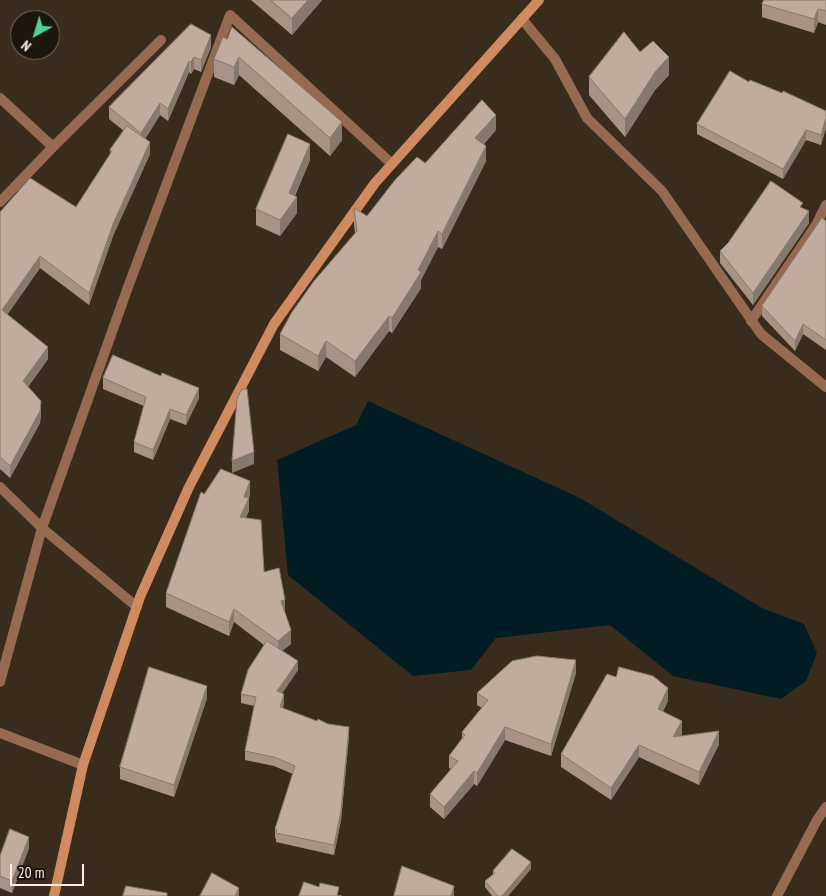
<!DOCTYPE html>
<style>
body{margin:0}
#map{position:relative;width:826px;height:896px;overflow:hidden;background:#3a2c1d;font-family:"PT Sans Narrow",sans-serif}
canvas{display:block}
.north{position:absolute;left:10px;top:10px;width:50px;height:50px;box-sizing:border-box;background:#1c160f;border:1px solid #746d65;border-radius:50%;rotate:219deg;font-size:14px;font-weight:700;line-height:20px;text-align:center;color:#f9efe6}
.north::after{content:'';display:block;margin:auto;width:18px;height:22px;background:#54d396;clip-path:polygon(50% 0,100% 100%,50% 72%,0 100%)}
.scale{position:absolute;left:10px;top:864px;width:74px;height:22px;box-sizing:border-box;border:2px solid #f9efe6;border-top:0;padding-left:6px;font-size:15px;line-height:18px;white-space:nowrap;color:#f9efe6;-webkit-text-stroke:4px #1c160f;paint-order:stroke}
</style>
<div id="map">
<canvas width="826" height="896"></canvas>
<div class="north">N</div>
<div class="scale">20 m</div>
</div>
<script>
const ctx = document.querySelector('canvas').getContext('2d');
ctx.lineJoin = 'round';
function fillPath(path, color) { ctx.fillStyle = color; ctx.fill(path, 'evenodd'); }
function trace(path, color, width, dash) { ctx.strokeStyle = color; ctx.lineWidth = width; ctx.lineCap = dash ? 'butt' : 'round'; ctx.setLineDash(dash || []); ctx.stroke(path); }
fillPath(new Path2D(`
 M 368,401 L 580,498 L 762,608 L 804,624 L 817,653 L 806,681 L 781,699 L 673,676 L 610,625 L 496,638 L 471,670 L 413,676 L 288,575 L 277,460 L 356,425 Z`), '#021c24');
trace(new Path2D(`
 M 522,19 L 555,59 L 587,118 L 662,191 L 761,334 L 826,387
 M 0,98 L 53,147
 M 0,202 L 53,147 L 161,40
 M 751,321 L 816,225 L 826,205
 M 0,487 L 42,528 L 128,287 L 230,15 L 392,164
 M 0,682 L 42,528 L 137,607
 M 0,733 L 83,765
 M 777,896 L 817,820 L 826,807`), '#966a50', 10);
trace(new Path2D(`
 M 54,896 L 83,765 L 140,597 L 189,487 L 274,324 L 375,183 L 539,0`), '#cf8a60', 10);
fillPath(new Path2D(`
 M 251,0 L 322,0 L 292,35 Z
 M 826,0 L 826,25 L 818,22 L 814,33 L 762,17 L 762,4 Z
 M 223,37 L 342,140 L 330,156 L 239,75 L 234,85 L 214,77 L 214,59 Z
 M 211,47 L 201,72 L 194,69 L 191,74 L 189,72 L 168,121 L 160,115 L 145,139 L 150,154 L 113,236 L 89,305 L 40,268 L 7,315 L 48,359 L 28,387 L 41,413 L 40,423 L 10,478 L 0,469 L 0,212 L 76,207 L 110,155 L 110,150 L 124,131 L 109,119 L 109,107 Z
 M 640,52 L 669,75 L 655,90 L 625,137 L 589,95 L 589,77 Z
 M 749,82 L 826,111 L 826,128 L 821,145 L 806,140 L 783,179 L 697,134 L 697,124 Z
 M 496,130 L 484,144 L 486,161 L 442,249 L 438,247 L 421,280 L 421,288 L 392,333 L 389,331 L 355,377 L 326,357 L 318,371 L 280,350 L 280,334 L 355,233 L 354,224 L 354,208 L 367,216 L 425,163 Z
 M 310,160 L 295,196 L 297,213 L 280,236 L 256,225 L 256,209 Z
 M 803,208 L 809,223 L 753,305 L 720,263 L 720,251 Z
 M 826,221 L 826,350 L 803,334 L 795,351 L 762,316 L 762,306 Z
 M 103,378 L 199,398 L 186,425 L 170,419 L 153,460 L 134,452 L 134,442 L 144,406 L 103,389 Z
 M 250,494 L 249,498 L 249,511 L 246,517 L 264,572 L 285,612 L 291,644 L 282,651 L 298,670 L 282,693 L 284,703 L 283,708 L 349,736 L 341,820 L 334,855 L 276,842 L 276,839 L 275,838 L 275,829 L 293,774 L 274,766 L 245,760 L 245,751 L 254,706 L 241,703 L 241,694 L 264,645 L 234,622 L 229,636 L 166,607 L 166,593 Z
 M 576,673 L 551,756 L 505,740 L 477,786 L 474,784 L 444,819 L 430,807 L 430,794 L 451,769 L 449,768 L 449,756 L 462,738 L 462,732 L 482,708 L 477,705 L 477,693 Z
 M 207,698 L 174,797 L 120,779 L 120,767 Z
 M 668,701 L 663,711 L 682,734 L 680,736 L 719,744 L 699,785 L 639,757 L 611,800 L 561,767 L 561,754 Z
 M 29,848 L 12,893 L 0,888 L 0,856 Z
 M 531,869 L 508,896 L 492,896 L 485,887 L 485,881 L 493,874 L 493,871 Z`), '#a69386');
fillPath(new Path2D(`
 M 308,0 L 322,0 L 292,35 L 292,18 Z
 M 818,9 L 818,22 L 814,33 L 814,19 Z
 M 211,35 L 211,47 L 201,72 L 201,60 Z
 M 194,57 L 194,69 L 191,74 L 191,62 Z
 M 239,57 L 239,75 L 234,85 L 234,67 Z
 M 669,57 L 669,75 L 655,90 L 625,137 L 625,119 L 655,72 Z
 M 189,61 L 189,72 L 168,121 L 168,109 Z
 M 160,103 L 160,115 L 141,145 L 141,133 Z
 M 496,115 L 496,130 L 475,153 L 475,138 Z
 M 826,118 L 826,128 L 821,145 L 821,135 Z
 M 342,122 L 342,140 L 330,156 L 330,138 Z
 M 806,130 L 806,140 L 783,179 L 783,169 Z
 M 150,142 L 150,154 L 113,236 L 89,305 L 89,293 L 113,224 Z
 M 310,144 L 310,160 L 290,206 L 297,197 L 297,213 L 280,236 L 280,220 L 289,193 Z
 M 486,146 L 486,161 L 442,249 L 442,234 Z
 M 809,211 L 809,223 L 753,305 L 753,293 Z
 M 438,231 L 438,247 L 421,280 L 421,288 L 392,333 L 392,318 L 418,270 Z
 M 40,256 L 40,268 L 2,322 L 2,310 Z
 M 389,316 L 389,331 L 355,377 L 355,361 Z
 M 803,324 L 803,334 L 795,351 L 795,341 Z
 M 326,341 L 326,357 L 318,371 L 318,356 Z
 M 48,347 L 48,359 L 23,393 L 23,381 Z
 M 199,388 L 199,398 L 186,425 L 186,415 Z
 M 41,401 L 41,413 L 40,423 L 10,478 L 10,466 Z
 M 170,409 L 170,419 L 153,460 L 153,450 Z
 M 254,452 L 254,464 L 232,473 L 232,461 Z
 M 250,481 L 250,494 L 249,498 L 249,511 L 240,530 L 240,517 L 244,497 Z
 M 285,600 L 285,613 L 281,601 Z
 M 234,609 L 234,622 L 229,636 L 229,622 Z
 M 291,630 L 291,644 L 278,654 L 278,641 Z
 M 576,660 L 576,673 L 551,756 L 551,744 Z
 M 298,661 L 298,670 L 277,701 L 277,691 Z
 M 207,686 L 207,698 L 174,797 L 174,785 Z
 M 668,688 L 668,701 L 658,721 L 658,709 Z
 M 284,694 L 284,703 L 280,716 L 280,707 Z
 M 682,721 L 682,734 L 673,750 L 673,737 Z
 M 349,727 L 349,736 L 341,820 L 334,855 L 334,845 Z
 M 505,727 L 505,740 L 477,786 L 477,773 Z
 M 719,731 L 719,744 L 699,785 L 699,772 Z
 M 639,745 L 639,757 L 611,800 L 611,788 Z
 M 474,771 L 474,784 L 444,819 L 444,807 Z
 M 29,837 L 29,848 L 12,893 L 12,881 Z
 M 531,862 L 531,869 L 508,896 L 502,896 Z
 M 454,886 L 454,896 L 451,896 Z
 M 239,888 L 239,896 L 235,896 Z`), '#87786d');
const building = new Path2D(`
 M 271,0 L 308,0 L 292,18 Z
 M 764,0 L 826,0 L 826,11 L 818,9 L 814,19 L 762,4 Z
 M 191,24 L 211,35 L 201,60 L 194,57 L 191,62 L 189,61 L 168,109 L 160,103 L 141,133 L 109,107 Z
 M 232,27 L 342,122 L 330,138 L 239,57 L 234,67 L 214,59 L 223,37 L 227,39 Z
 M 624,32 L 640,52 L 653,41 L 669,57 L 655,72 L 625,119 L 589,77 Z
 M 730,71 L 749,82 L 750,80 L 782,93 L 783,91 L 826,111 L 826,118 L 821,135 L 806,130 L 783,169 L 697,124 Z
 M 482,100 L 496,115 L 475,138 L 486,146 L 442,234 L 438,231 L 418,270 L 421,272 L 392,318 L 389,316 L 355,361 L 326,341 L 318,356 L 280,334 L 292,312 L 314,281 L 357,231 L 354,208 L 367,216 L 395,180 L 417,157 L 425,163 Z
 M 127,126 L 150,142 L 113,224 L 89,293 L 40,256 L 2,310 L 48,347 L 23,381 L 41,401 L 40,411 L 10,466 L 0,457 L 0,212 L 30,178 L 76,207 L 112,151 L 110,150 Z
 M 288,134 L 310,144 L 289,193 L 297,197 L 280,220 L 256,209 Z
 M 771,181 L 803,203 L 800,207 L 809,211 L 753,293 L 720,251 L 728,243 Z
 M 822,218 L 826,221 L 826,340 L 803,324 L 795,341 L 762,306 Z
 M 113,355 L 161,376 L 162,373 L 199,388 L 186,415 L 170,409 L 153,450 L 134,442 L 146,397 L 103,378 Z
 M 247,389 L 254,452 L 232,461 L 237,399 L 241,390 Z
 M 221,469 L 250,481 L 244,497 L 249,498 L 240,517 L 261,520 L 264,572 L 279,568 L 285,600 L 281,601 L 291,630 L 278,641 L 234,609 L 229,622 L 166,593 L 201,492 L 204,494 Z
 M 267,641 L 298,661 L 277,691 L 284,694 L 280,707 L 317,721 L 318,719 L 328,724 L 349,727 L 341,811 L 334,845 L 276,833 L 277,830 L 275,829 L 295,766 L 274,757 L 245,751 L 256,697 L 241,694 L 248,670 Z
 M 537,656 L 576,660 L 551,744 L 505,727 L 477,773 L 474,771 L 444,807 L 430,794 L 458,761 L 449,756 L 465,735 L 462,732 L 488,700 L 477,693 L 512,661 Z
 M 149,667 L 207,686 L 174,785 L 120,767 Z
 M 619,667 L 653,676 L 668,688 L 658,709 L 682,721 L 673,737 L 719,731 L 699,772 L 639,745 L 611,788 L 561,754 L 607,674 L 616,677 Z
 M 10,829 L 29,837 L 12,881 L 0,876 L 0,856 Z
 M 512,849 L 531,862 L 502,896 L 498,896 L 485,881 L 495,873 L 493,871 Z
 M 402,866 L 454,886 L 451,896 L 394,896 Z
 M 212,873 L 239,888 L 235,896 L 200,896 Z
 M 304,882 L 319,887 L 320,883 L 339,887 L 337,895 L 342,896 L 299,896 Z
 M 126,886 L 167,893 L 167,896 L 123,896 Z`);
fillPath(building, '#c1ab9c');
trace(building, '#87786d', 1);
</script>
